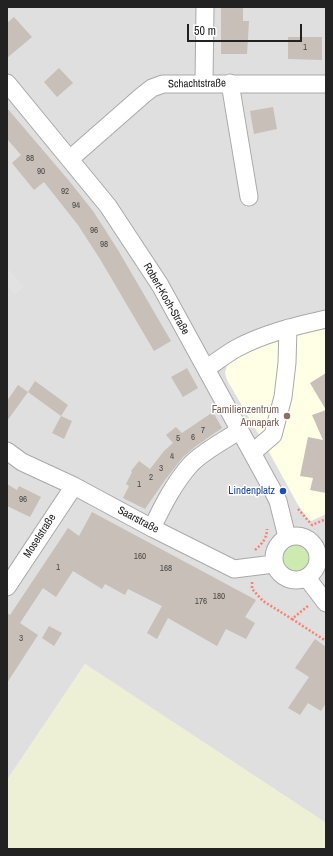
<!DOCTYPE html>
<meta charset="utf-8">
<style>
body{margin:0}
#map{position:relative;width:333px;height:856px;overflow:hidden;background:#f2efe9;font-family:"Archivo Narrow",sans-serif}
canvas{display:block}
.frame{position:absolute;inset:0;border:8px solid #222;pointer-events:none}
.scale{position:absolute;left:187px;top:24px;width:115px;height:18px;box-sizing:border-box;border:2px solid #222;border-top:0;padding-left:5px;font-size:12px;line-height:14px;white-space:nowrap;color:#222;-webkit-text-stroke:3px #fff;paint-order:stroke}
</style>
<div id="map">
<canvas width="333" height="856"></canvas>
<div class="frame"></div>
<div class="scale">50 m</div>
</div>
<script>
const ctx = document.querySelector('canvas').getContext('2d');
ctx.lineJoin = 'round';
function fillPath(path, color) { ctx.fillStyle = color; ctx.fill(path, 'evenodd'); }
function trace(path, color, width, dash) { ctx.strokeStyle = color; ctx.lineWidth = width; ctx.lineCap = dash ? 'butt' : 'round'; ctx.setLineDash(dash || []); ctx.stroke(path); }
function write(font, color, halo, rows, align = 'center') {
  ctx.font = font + ' "Archivo Narrow",sans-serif'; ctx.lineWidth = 3; ctx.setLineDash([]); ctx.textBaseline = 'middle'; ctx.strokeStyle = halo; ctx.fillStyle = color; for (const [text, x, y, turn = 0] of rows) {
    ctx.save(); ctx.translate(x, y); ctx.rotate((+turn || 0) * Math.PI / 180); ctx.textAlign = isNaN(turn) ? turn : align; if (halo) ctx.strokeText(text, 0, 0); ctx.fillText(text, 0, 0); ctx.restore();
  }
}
fillPath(new Path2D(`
 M 7,7 L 326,7 L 326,823 L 85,664 L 7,780 Z`), '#e0dfdf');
fillPath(new Path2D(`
 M 326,329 L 326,514 L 311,521 L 308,519 L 298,505 L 269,452 L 227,380 L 225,373 L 227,365 L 255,347 L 282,337 Z`), '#ffffe5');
fillPath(new Path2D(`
 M 85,664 L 326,823 L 326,849 L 7,849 L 7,780 Z`), '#eef0d5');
fillPath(new Path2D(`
 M283 558a13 13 0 1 1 26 0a13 13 0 1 1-26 0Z`), '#cdebb0');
fillPath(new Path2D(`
 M 7,268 L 24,287 L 15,295 L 7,285 Z`), '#e2e2e2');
fillPath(new Path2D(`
 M 221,7 L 243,7 L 243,21 L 249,21 L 247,54 L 221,54 Z
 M 14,17 L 32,37 L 7,58 L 7,23 Z
 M 288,37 L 322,37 L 322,60 L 288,59 Z
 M 59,68 L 73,83 L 57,97 L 44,82 Z
 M 273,107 L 277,129 L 254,134 L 250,111 Z
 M 7,108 L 70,182 L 93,211 L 118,250 L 171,341 L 154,351 L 100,259 L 78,225 L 44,182 L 34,190 L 12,163 L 21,155 L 7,139 Z
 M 187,368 L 198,388 L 183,397 L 171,377 Z
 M 326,373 L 326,410 L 310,383 Z
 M 35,381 L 68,405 L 61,416 L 28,392 Z
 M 18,385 L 28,392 L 7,421 L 7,401 Z
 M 326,410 L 326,493 L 310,490 L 313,478 L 300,476 L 308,437 L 323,440 L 312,415 Z
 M 213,412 L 222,428 L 196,446 L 183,457 L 165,480 L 145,509 L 123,498 L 129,486 L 126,484 L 132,472 L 131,471 L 139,461 L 150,469 L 164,451 L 173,443 L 166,435 L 176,427 L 182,433 Z
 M 61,416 L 72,421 L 64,439 L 52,433 Z
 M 7,484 L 17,490 L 19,486 L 41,497 L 30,517 L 7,506 Z
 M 92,512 L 256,600 L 245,617 L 255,623 L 246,639 L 226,629 L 217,646 L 168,618 L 157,639 L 147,633 L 162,606 L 128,589 L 125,595 L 105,584 L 102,589 L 73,571 L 56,597 L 43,588 L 20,623 L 38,635 L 7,683 L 7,613 L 10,615 L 68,528 L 79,536 Z
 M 49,626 L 62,633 L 54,646 L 42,638 Z
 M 315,639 L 326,647 L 326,703 L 321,711 L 308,703 L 300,715 L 288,708 L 309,677 L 295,668 Z`), '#c7bfb8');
const minor = new Path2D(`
 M 7,83 L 108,206 L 160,285 L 273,491 L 278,501 L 287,537
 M 204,83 L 205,7
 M 230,83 L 249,197
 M 70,159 L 143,95 L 152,88 L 163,84 L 326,84
 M 206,369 C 216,362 226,354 237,348 C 265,333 296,326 326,319
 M 7,451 L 22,462 L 74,486 L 152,528 L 234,569 L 274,564
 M 252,453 L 273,435 L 283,397 L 287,363 L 288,328
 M 152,528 C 163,505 174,483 191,464 C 205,450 224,441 240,430
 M274 558a22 22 0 1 1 44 0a22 22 0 1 1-44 0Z
 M 307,578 L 326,603
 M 7,587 L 74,486`);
trace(minor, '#a9a9a9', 19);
trace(new Path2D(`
 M 298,509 L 312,525 L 326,519
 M 255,550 C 262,544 267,538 267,529
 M 252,582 L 252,589 L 263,601 L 292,619 L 309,605
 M 292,619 L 326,641`), '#fa8072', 2.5, [2, 2]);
trace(minor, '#fff', 17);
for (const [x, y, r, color] of [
 [287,416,4,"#8d6e63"],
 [283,491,4,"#1a4fb4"]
]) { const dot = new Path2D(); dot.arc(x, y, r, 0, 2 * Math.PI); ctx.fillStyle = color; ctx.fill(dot); trace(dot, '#fff', 1.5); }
write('9px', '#4b4948', null, [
 ["1",305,48],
 ["88",30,159],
 ["90",41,172],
 ["92",65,192],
 ["94",76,206],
 ["96",94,231],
 ["98",104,245],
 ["7",203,431],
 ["6",193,438],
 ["5",178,439],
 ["4",172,457],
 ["3",161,469],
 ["2",151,478],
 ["1",139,485],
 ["96",23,500],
 ["160",140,557],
 ["1",58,568],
 ["168",166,569],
 ["180",219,597],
 ["176",201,602],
 ["3",21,639]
]);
write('11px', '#222', '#fff', [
 ["Schachtstraße",197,84,-1],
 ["Robert-Koch-Straße",166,299,60],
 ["Saarstraße",138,520,28],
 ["Moselstraße",40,536,-57]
]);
write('11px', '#785e54', '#fff', [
 ["Familienzentrum",279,410],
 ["Annapark",279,423]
], 'right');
write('11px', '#164399', '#fff', [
 ["Lindenplatz",275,491]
], 'right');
</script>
